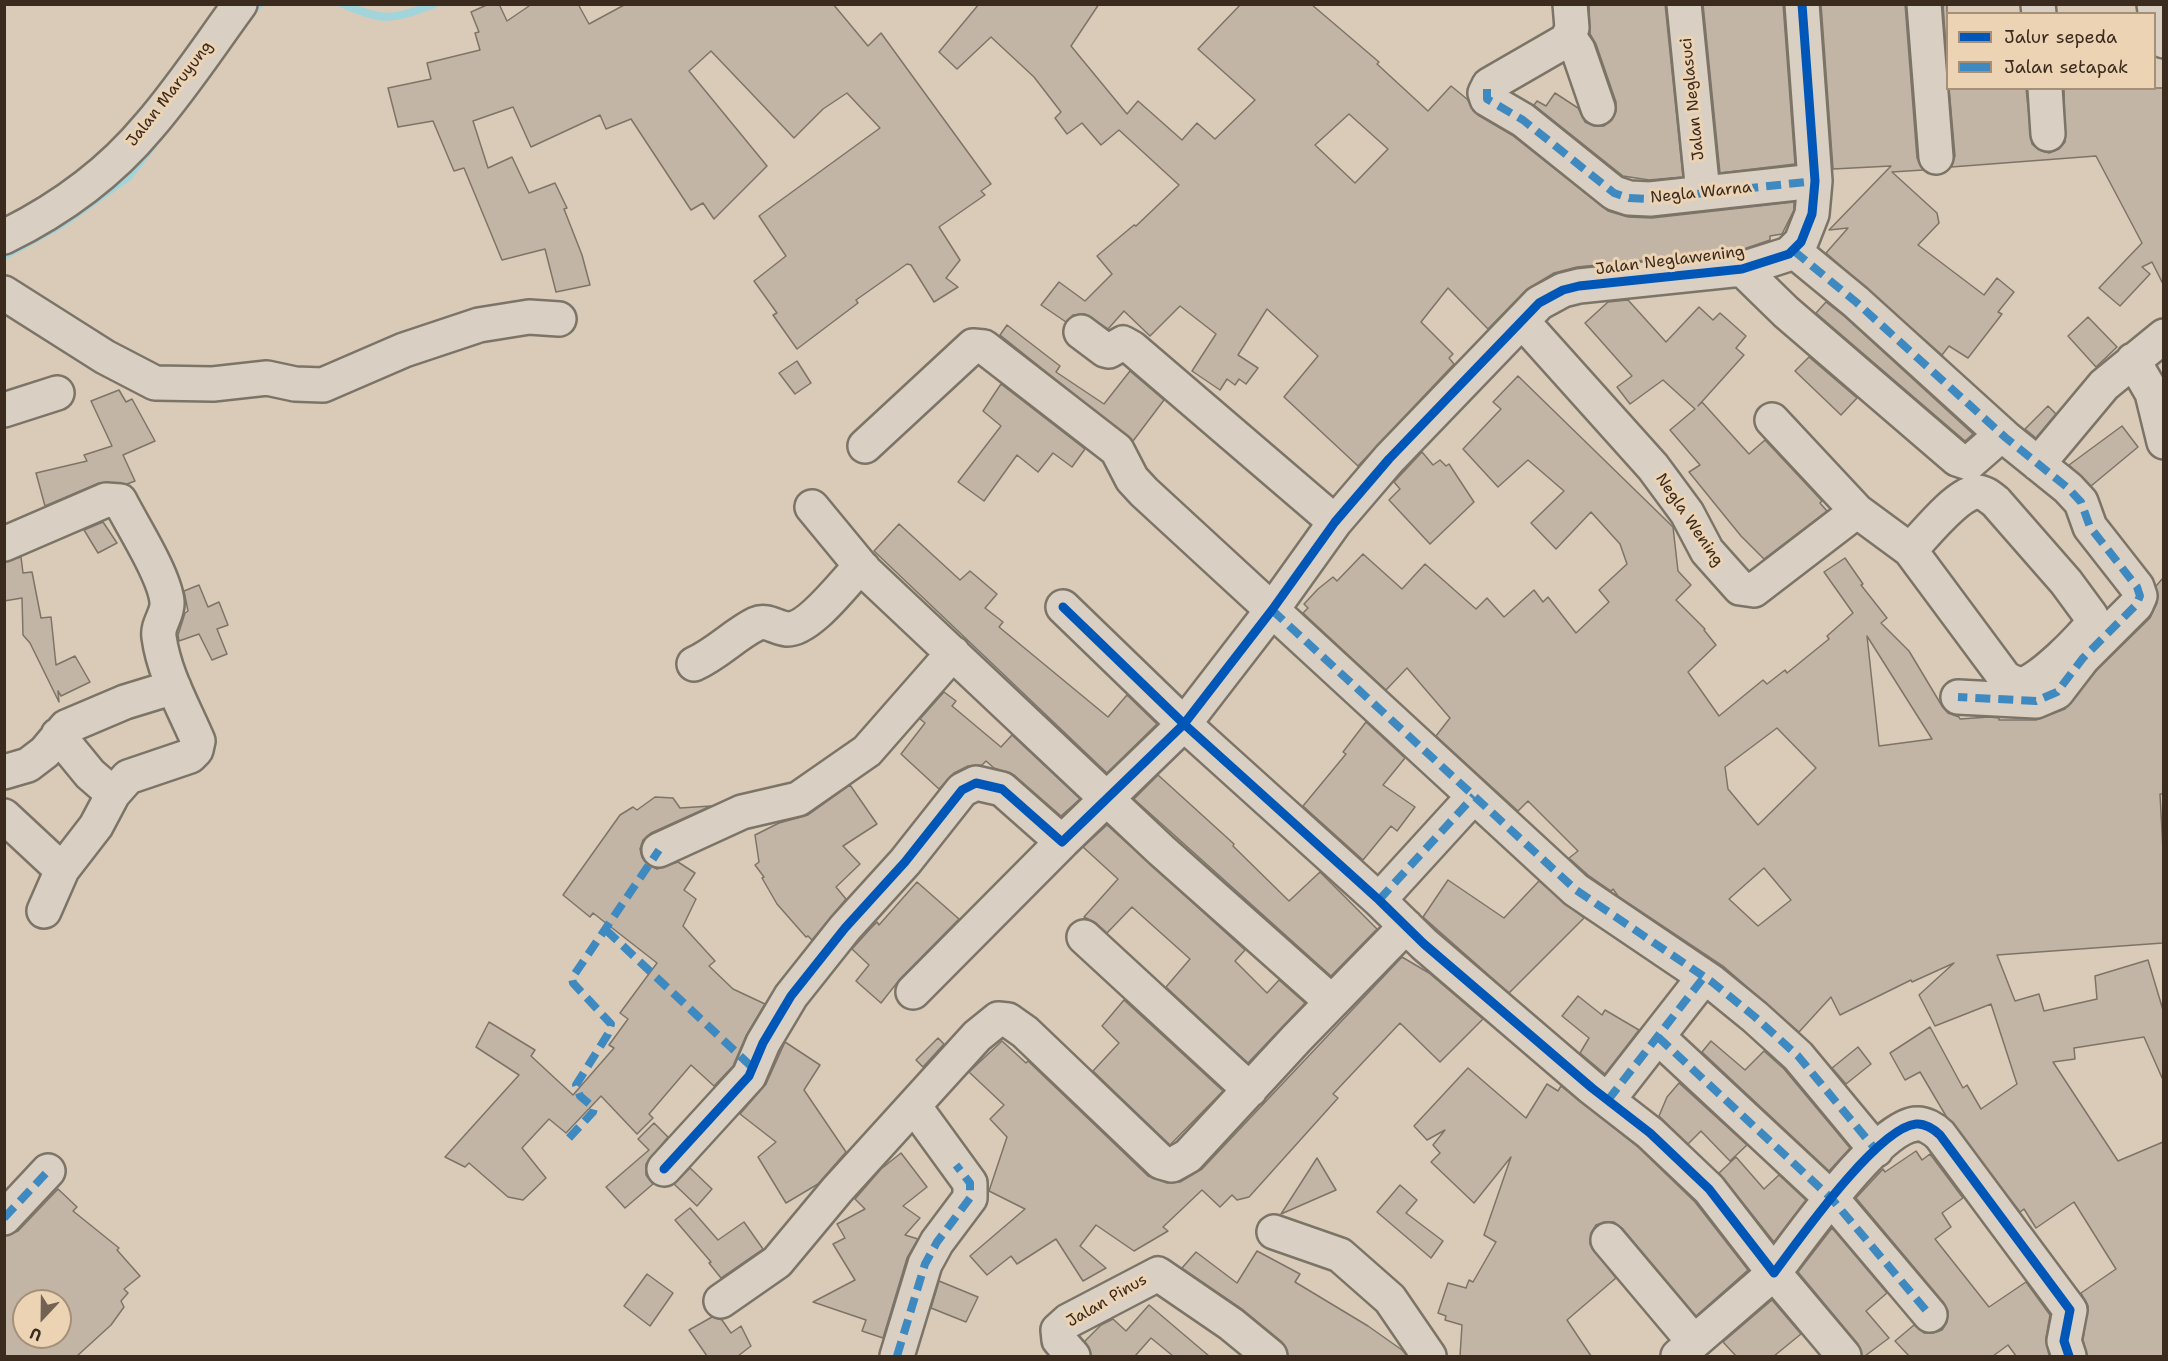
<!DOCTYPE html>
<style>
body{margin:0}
#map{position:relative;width:2168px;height:1361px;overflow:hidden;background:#d9cbb8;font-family:"Shantell Sans",sans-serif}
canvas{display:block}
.frame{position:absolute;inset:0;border:6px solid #3b2a1e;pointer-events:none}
.legend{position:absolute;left:1946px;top:12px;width:210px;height:78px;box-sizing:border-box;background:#ebd3b3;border:2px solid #a58f77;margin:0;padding:8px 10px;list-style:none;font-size:18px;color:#3b2a1e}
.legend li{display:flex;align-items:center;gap:12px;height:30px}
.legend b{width:30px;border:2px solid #a58f77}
.north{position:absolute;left:12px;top:1289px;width:60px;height:60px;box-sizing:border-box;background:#ebd3b3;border:2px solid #a58f77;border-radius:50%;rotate:202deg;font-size:16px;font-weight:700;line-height:24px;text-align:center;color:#3b2a1e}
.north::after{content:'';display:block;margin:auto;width:21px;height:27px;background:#726254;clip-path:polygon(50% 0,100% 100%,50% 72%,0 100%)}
</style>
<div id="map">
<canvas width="2168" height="1361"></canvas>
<div class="frame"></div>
<ul class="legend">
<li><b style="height:8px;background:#0057b8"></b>Jalur sepeda</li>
<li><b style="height:8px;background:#3e89bf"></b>Jalan setapak</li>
</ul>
<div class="north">U</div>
</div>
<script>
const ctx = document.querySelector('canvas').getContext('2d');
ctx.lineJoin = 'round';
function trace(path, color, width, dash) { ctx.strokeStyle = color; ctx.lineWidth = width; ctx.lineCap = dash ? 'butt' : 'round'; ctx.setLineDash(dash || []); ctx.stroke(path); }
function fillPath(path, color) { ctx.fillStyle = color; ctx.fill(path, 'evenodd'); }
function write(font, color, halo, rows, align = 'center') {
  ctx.font = font + ' "Shantell Sans",sans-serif'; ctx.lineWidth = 6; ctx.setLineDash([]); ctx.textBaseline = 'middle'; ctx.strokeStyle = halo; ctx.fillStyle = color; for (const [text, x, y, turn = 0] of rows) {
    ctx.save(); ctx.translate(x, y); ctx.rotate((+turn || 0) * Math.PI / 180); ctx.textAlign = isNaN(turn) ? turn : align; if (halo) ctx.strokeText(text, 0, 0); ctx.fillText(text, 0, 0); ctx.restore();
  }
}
trace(new Path2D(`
 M 343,4 C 385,22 392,20 434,4
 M 247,15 L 260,4
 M 4,256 L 62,224 L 128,177 L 154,144`), '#a2d4db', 8);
const building = new Path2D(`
 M 489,4 L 499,4 L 507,21 L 532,4 L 578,4 L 589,24 L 626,4 L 833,4 L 868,46 L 881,33 L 991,184 L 981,191 L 985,195 L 939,227 L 960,260 L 946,278 L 958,287 L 934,302 L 911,265 L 907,264 L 856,300 L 858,303 L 797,349 L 773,315 L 777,313 L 754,281 L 786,256 L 759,216 L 880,128 L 847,93 L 823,109 L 794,138 L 711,51 L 689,71 L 767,166 L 714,219 L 703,203 L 691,210 L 631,119 L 606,129 L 600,115 L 531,147 L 513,107 L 473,121 L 488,168 L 512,157 L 529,193 L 555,183 L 567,208 L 564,209 L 582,255 L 590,285 L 556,292 L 545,249 L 502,260 L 464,168 L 454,171 L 433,121 L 398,127 L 388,88 L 431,79 L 427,63 L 480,50 L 475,33 L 479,32 L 471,12 Z
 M 979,4 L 1099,4 L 1071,46 L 1127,114 L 1138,101 L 1182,140 L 1197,123 L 1215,139 L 1255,100 L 1198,49 L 1217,29 L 1241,4 L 1311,4 L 1379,62 L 1377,64 L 1428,111 L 1451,86 L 1467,99 L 1478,115 L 1512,135 L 1608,211 L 1628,217 L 1652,218 L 1794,202 L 1794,210 L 1782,234 L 1770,236 L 1770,240 L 1738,251 L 1577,267 L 1554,273 L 1526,290 L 1488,329 L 1448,288 L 1421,322 L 1453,354 L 1449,358 L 1454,364 L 1358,466 L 1284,397 L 1318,356 L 1267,309 L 1238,355 L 1258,368 L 1246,384 L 1239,379 L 1235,385 L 1227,379 L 1220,390 L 1192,371 L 1216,334 L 1180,306 L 1150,336 L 1124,311 L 1108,329 L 1084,314 L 1073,315 L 1066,322 L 1041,305 L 1059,282 L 1085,301 L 1112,274 L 1097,256 L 1134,225 L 1136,226 L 1179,185 L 1119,130 L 1101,145 L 1082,123 L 1067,134 L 1055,118 L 1061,112 L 1034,77 L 991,37 L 957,69 L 939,52 ZM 1349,114 L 1388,149 L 1355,183 L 1315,145 Z
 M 1589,4 L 1665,4 L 1683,177 L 1649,180 L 1623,176 L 1534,105 L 1537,101 L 1546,106 L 1555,93 L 1578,108 L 1585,122 L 1594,126 L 1604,126 L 1612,120 L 1616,111 L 1616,102 L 1596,44 L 1590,34 Z
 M 1703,4 L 1783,4 L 1795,164 L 1720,173 Z
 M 1821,4 L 1905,4 L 1917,158 L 1923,170 L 1892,172 L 1937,213 L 1939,223 L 1918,245 L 1984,295 L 1997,278 L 2014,292 L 1998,312 L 2002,314 L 1968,358 L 1949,346 L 1942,355 L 1826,253 L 1848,228 L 1829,230 L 1891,166 L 1833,169 Z
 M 1943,4 L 1947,4 L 1947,64 Z
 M 1949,88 L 2026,88 L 2032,144 L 2039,150 L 2049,153 L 2059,149 L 2065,142 L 2064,88 L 2163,88 L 2163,284 L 2152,262 L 2142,267 L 2150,274 L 2120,306 L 2099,288 L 2142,243 L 2096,156 L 1951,167 L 1955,156 Z
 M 1628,300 L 1666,342 L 1699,307 L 1713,320 L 1720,313 L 1746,336 L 1736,348 L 1744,355 L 1698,406 L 1702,402 L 1749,454 L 1765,440 L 1822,501 L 1820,503 L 1827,511 L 1764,559 L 1741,536 L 1689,472 L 1700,465 L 1670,430 L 1695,409 L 1663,380 L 1630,404 L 1617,387 L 1632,376 L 1585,323 L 1608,302 Z
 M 1826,302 L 1844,316 L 1973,434 L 1965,441 L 1816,313 Z
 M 2088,317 L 2117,347 L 2096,367 L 2068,336 Z
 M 1007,325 L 1060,366 L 1056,372 L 1104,404 L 1130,371 L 1164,400 L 1133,441 L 1000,335 Z
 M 1809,357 L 1857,398 L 1841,415 L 1795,371 Z
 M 797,361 L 811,383 L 795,394 L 779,373 Z
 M 1518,376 L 1673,527 L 1678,571 L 1691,585 L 1676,600 L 1705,629 L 1704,630 L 1716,645 L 1688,672 L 1719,716 L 1763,680 L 1767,684 L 1785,670 L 1787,673 L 1829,639 L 1827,636 L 1853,613 L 1824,572 L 1845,558 L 1863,584 L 1861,585 L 1887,618 L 1881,623 L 1909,651 L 1942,706 L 1948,713 L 1959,717 L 1960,719 L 1989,717 L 1999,718 L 1999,720 L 2036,720 L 2065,709 L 2097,670 L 2150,618 L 2157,603 L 2156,586 L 2163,578 L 2163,794 L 2160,794 L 2163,850 L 2163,943 L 1997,955 L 2015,1001 L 2039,994 L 2044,1011 L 2097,999 L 2095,976 L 2148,960 L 2163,1010 L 2163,1080 L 2144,1037 L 2074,1048 L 2075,1059 L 2053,1062 L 2118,1161 L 2163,1142 L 2163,1356 L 2087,1356 L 2083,1340 L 2088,1306 L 2081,1293 L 2116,1269 L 2074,1202 L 2036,1228 L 2024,1209 L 2020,1212 L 1946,1116 L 1920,1072 L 1905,1080 L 1890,1053 L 1930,1027 L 1963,1088 L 1967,1085 L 1981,1109 L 2017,1084 L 1991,1004 L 1935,1026 L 1919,995 L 1954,963 L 1912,982 L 1911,980 L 1840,1015 L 1831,997 L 1799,1032 L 1723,966 L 1618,896 L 1613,889 L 1611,891 L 1588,875 L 1569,858 L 1578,851 L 1528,801 L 1518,811 L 1436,736 L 1450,718 L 1407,668 L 1386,690 L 1303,613 L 1308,608 L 1304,604 L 1318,589 L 1333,577 L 1337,581 L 1363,554 L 1402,589 L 1425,564 L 1476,609 L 1487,598 L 1504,617 L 1534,590 L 1543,602 L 1548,597 L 1576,633 L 1609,602 L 1599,590 L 1627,564 L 1620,544 L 1591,512 L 1556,549 L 1531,523 L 1564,491 L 1528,460 L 1498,487 L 1463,449 L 1501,409 L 1493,402 ZM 1867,636 L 1932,739 L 1879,746 ZM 1777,728 L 1816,768 L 1758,825 L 1728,789 L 1725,767 ZM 1764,868 L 1791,900 L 1758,926 L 1729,899 Z
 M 1001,384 L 1085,449 L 1072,467 L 1053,453 L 1038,472 L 1017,455 L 984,501 L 958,482 L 1001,426 L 983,411 Z
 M 119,390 L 126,402 L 132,399 L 155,441 L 123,455 L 135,481 L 127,484 L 99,483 L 45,506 L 36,473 L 87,461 L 84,455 L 112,446 L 91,401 Z
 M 2048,406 L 2056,414 L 2036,438 L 2025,429 Z
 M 2122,426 L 2138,447 L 2091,486 L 2069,465 Z
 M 1422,452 L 1433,465 L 1440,460 L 1446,466 L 1449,464 L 1474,502 L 1430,544 L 1389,500 L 1400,489 L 1394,482 Z
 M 103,522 L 117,543 L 98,553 L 84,530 Z
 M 899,524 L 960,580 L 970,571 L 997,594 L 985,608 L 1003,622 L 999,627 L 1108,717 L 1127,695 L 1157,724 L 1107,773 L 874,551 Z
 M 21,557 L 23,573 L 32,572 L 41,618 L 51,617 L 56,665 L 75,656 L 90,682 L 61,696 L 58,691 L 59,702 L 30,643 L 23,635 L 22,598 L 4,601 L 4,562 Z
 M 199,585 L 208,607 L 219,602 L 228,625 L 217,629 L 227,654 L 212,660 L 199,634 L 179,641 L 178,635 L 185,613 L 188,611 L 184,591 Z
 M 944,692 L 956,701 L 952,706 L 1001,747 L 1012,735 L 1080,799 L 1061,816 L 1014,775 L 994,768 L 986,761 L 982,765 L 968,766 L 954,773 L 939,789 L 901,754 L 925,723 L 920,719 Z
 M 1366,722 L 1405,758 L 1383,785 L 1415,807 L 1397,831 L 1391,826 L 1363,860 L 1303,806 L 1346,754 L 1343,752 Z
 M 1158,775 L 1234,844 L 1233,846 L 1289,901 L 1320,872 L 1377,929 L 1331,976 L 1134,799 Z
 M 850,785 L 877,824 L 843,846 L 860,864 L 836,887 L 846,899 L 812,940 L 808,936 L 806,937 L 777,904 L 762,878 L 764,877 L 755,865 L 759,862 L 755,835 L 779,823 L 808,815 Z
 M 655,797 L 673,798 L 680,808 L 711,806 L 651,833 L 643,840 L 640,849 L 642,857 L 648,865 L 657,869 L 678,862 L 695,873 L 684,890 L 696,899 L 683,926 L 715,961 L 709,966 L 733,989 L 765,1004 L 746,1036 L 733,1066 L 714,1086 L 691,1065 L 649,1114 L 653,1118 L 637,1134 L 601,1096 L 566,1133 L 549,1119 L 522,1148 L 546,1178 L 523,1200 L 508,1197 L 469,1163 L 465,1167 L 445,1157 L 519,1075 L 476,1047 L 489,1022 L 535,1050 L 531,1056 L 573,1095 L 614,1048 L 609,1045 L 628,1019 L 620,1013 L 657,963 L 593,913 L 590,917 L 563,895 L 620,815 L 633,807 L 637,810 Z
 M 1107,825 L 1245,950 L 1235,961 L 1267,993 L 1279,980 L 1305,1003 L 1248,1063 L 1166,987 L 1190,959 L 1132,907 L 1107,933 L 1096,923 L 1084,917 L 1118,879 L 1083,847 Z
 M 1448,880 L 1504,918 L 1539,881 L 1584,918 L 1509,993 L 1423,917 Z
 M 917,882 L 959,919 L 900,979 L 881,1003 L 856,981 L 869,965 L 852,949 L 871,928 L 877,922 L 879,925 Z
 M 1402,957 L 1429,973 L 1483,1019 L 1440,1062 L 1400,1023 L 1333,1094 L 1338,1098 L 1249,1197 L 1237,1200 L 1232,1195 L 1220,1207 L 1202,1190 L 1163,1227 L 1168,1231 L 1134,1251 L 1096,1225 L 1080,1246 L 1106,1268 L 1083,1281 L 1056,1239 L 1017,1264 L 1011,1256 L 987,1275 L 970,1256 L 1025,1209 L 989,1191 L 1007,1137 L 990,1119 L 1004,1105 L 969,1072 L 1002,1041 L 1026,1063 L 1028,1061 L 1148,1176 L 1167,1183 L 1180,1182 L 1202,1169 Z
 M 1578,996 L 1602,1015 L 1605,1010 L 1639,1030 L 1605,1074 L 1580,1053 L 1589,1038 L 1562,1016 Z
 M 1124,1000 L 1223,1091 L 1170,1145 L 1093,1071 L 1119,1043 L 1102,1026 Z
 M 938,1038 L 944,1044 L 923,1067 L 916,1060 Z
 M 1711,1041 L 1745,1070 L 1764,1051 L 1784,1069 L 1850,1148 L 1829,1171 L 1702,1052 Z
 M 785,1042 L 820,1065 L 804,1090 L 846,1152 L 818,1184 L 786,1203 L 758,1157 L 776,1142 L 740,1114 L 766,1084 Z
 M 1858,1047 L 1871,1064 L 1846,1084 L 1832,1068 Z
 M 1468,1068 L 1526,1118 L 1547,1084 L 1558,1091 L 1561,1086 L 1638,1147 L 1695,1202 L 1748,1270 L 1696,1316 L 1622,1228 L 1614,1222 L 1604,1222 L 1596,1225 L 1591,1233 L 1590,1244 L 1616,1278 L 1567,1320 L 1591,1356 L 1460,1356 L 1462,1325 L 1445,1320 L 1446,1316 L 1438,1313 L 1448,1283 L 1466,1288 L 1469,1280 L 1473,1282 L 1496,1242 L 1484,1235 L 1511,1157 L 1474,1203 L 1431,1162 L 1440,1153 L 1433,1145 L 1445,1130 L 1427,1140 L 1414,1126 Z
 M 1679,1083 L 1747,1145 L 1730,1161 L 1701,1131 L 1688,1144 L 1659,1116 L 1667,1097 Z
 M 654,1123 L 668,1137 L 646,1164 L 646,1175 L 653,1184 L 625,1208 L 606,1187 L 649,1150 L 638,1139 Z
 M 1916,1151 L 1922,1160 L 1930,1154 L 1963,1198 L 1942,1213 L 1951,1227 L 1935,1239 L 1989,1307 L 2026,1282 L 2050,1315 L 2046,1338 L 2049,1356 L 2016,1356 L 2008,1345 L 1993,1356 L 1909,1356 L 1895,1341 L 1914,1325 L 1924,1333 L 1933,1333 L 1942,1330 L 1947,1322 L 1948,1311 L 1944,1303 L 1856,1198 L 1883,1169 L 1885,1172 Z
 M 901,1153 L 927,1187 L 903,1206 L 920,1218 L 905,1235 L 918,1239 L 907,1258 L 883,1338 L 862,1331 L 866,1320 L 813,1302 L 855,1280 L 833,1244 L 845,1238 L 837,1224 L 865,1209 L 855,1199 L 881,1169 Z
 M 1736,1157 L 1764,1189 L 1779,1175 L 1806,1200 L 1774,1242 L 1719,1173 Z
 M 1317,1158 L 1336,1190 L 1281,1214 Z
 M 690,1168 L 712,1189 L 697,1206 L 674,1184 Z
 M 1400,1185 L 1417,1200 L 1406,1213 L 1443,1241 L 1431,1258 L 1377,1212 Z
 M 58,1189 L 77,1207 L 73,1211 L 119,1248 L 117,1250 L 140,1276 L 124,1289 L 128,1293 L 121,1301 L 124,1307 L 111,1325 L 77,1356 L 4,1356 L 4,1236 L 18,1231 ZM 24,1301 L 60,1301 L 60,1337 L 24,1337 Z
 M 690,1208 L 718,1240 L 744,1222 L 763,1249 L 721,1278 L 709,1263 L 711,1262 L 675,1220 Z
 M 1832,1228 L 1887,1293 L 1866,1311 L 1889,1338 L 1865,1356 L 1862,1356 L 1858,1344 L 1798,1272 Z
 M 1257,1251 L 1300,1274 L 1295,1282 L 1368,1326 L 1402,1350 L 1407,1356 L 1288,1356 L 1282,1342 L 1242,1309 L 1182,1268 L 1196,1252 L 1237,1283 Z
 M 647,1274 L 673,1293 L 650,1326 L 624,1306 Z
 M 939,1281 L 978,1297 L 966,1322 L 931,1308 Z
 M 1772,1300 L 1801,1334 L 1774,1356 L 1736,1356 L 1723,1342 Z
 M 1149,1305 L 1209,1356 L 1173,1356 L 1151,1338 L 1135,1356 L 1091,1356 L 1085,1341 L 1101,1325 L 1113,1319 L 1126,1331 Z
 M 712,1317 L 722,1320 L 731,1333 L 741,1326 L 751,1346 L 738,1356 L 707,1356 L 689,1330 Z`);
fillPath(building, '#c2b5a5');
trace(building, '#7d7468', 1.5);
const minor = new Path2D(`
 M 1570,4 L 1572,28 L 1567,40 L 1489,85 L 1485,93 L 1487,99 L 1523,120 L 1614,193 L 1629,198 L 1650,199 L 1815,181
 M 1684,4 L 1703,193
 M 1924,4 L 1936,157
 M 2038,4 L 2039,14
 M 2154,4 L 2157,26 L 2164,41
 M 1569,37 L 1578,50 L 1598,108
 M 2045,88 L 2048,134
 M 4,237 C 59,210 110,173 149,126 C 182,88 210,45 240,4
 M 1794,251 L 1856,302 L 2006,438 L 2068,488 L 2081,502 L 2090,527 L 2137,587 L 2140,596 L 2136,605 L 2083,658 L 2057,692 L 2036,701 L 1958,697
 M 1742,269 L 1786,312 L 1957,459 L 1969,463 L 1993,442
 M 4,293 L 105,357 L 155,383 L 213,384 L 267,378 L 295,384 L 323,385 L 404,350 L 479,325 L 529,317 L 559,319
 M 1522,321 L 1653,467 L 1687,513 L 1707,551 L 1740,588 L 1754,590 L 1857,511 L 1910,550 L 2005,678 C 2010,681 2016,684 2022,684 C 2036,684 2085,636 2092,623 L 2091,616 L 2066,582 L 1996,502 C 1990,497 1983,491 1975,492 C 1954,497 1925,535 1910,550
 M 1081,332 L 1105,350 L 1109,351 L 1123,343 L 1132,348 L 1335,522
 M 2133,360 L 2152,393 L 2164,442
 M 4,410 L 57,393
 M 1772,420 L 1857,511
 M 865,446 L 973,346 L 984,347 L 1117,450 L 1132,479 L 1144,492 L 1576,890 L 1712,982 L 1755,1017 L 1798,1056 L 1876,1150
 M 2038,464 L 2104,385 L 2164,336
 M 812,507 L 864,570 L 1161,850 L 1332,1002
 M 4,544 L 106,500 L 120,501 C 132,525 165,576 167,602 C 168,615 157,624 159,637 C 164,674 184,708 198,741 L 196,750 L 190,756 L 128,777 L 113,794 L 96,826 L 62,870 L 44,911
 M 1063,607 L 1184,724 L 1379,900 L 1424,944 L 1592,1088 L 1650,1133 L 1709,1189 L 1774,1273 C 1798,1241 1877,1128 1916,1124 C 1924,1123 1934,1129 1940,1135 L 2070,1310 L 2064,1341 L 2069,1356
 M 694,664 C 718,653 734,635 756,624 C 767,619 776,628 787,629 C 808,630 842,586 856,571 L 863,568
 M 58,735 L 90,774 L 113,794
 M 4,772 L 28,765 L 45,752 L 66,727 L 125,702 L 174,687
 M 4,816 L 62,870
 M 659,850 L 742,812 L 798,799 L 867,751 L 953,653
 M 1379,900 L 1474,796
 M 1084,937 L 1250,1090
 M 913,992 L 1062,842
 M 1658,1037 L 1831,1198 L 1930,1315
 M 1608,1100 L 1704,977
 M 664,1169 L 749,1076 L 763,1043 L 791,996 L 845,928 L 905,862 L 962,790 L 976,783 L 1002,789 L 1062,842 L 1184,724 L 1272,610 L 1335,522 L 1389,459 L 1539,303 L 1563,290 L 1579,286 L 1742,269 L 1789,254 L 1801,242 L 1812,214 L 1815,181 L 1802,4
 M 4,1218 L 48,1171
 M 1274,1232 L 1340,1255 L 1390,1299 L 1429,1356
 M 1608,1240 L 1694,1342
 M 721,1301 L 777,1262 L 837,1190 L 977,1036 L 998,1019 L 1008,1020 L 1025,1032 L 1161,1162 L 1172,1165 L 1188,1156 L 1297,1038 L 1406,926
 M 897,1356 L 925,1264 L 937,1242 L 970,1198 L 970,1183 L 914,1106
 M 1073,1356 L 1059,1340 L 1058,1330 L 1068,1321 L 1158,1274 L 1231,1324 L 1270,1356
 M 1678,1356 L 1774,1273 L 1844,1356`);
trace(minor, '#7d7468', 38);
trace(minor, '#d9cfc3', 33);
trace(new Path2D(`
 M 1487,89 L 1487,99 L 1523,120 L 1614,193 L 1629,198 L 1650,199 L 1815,181
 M 1794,251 L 1856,302 L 2006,438 L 2068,488 L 2081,502 L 2090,527 L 2137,587 L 2140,596 L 2136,605 L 2083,658 L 2057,692 L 2036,701 L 1958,697
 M 1272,610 L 1576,890 L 1712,982 L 1755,1017 L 1798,1056 L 1876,1150
 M 1379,900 L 1474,796
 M 606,930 L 754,1069
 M 1658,1037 L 1831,1198 L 1930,1315
 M 1608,1100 L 1704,977
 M 569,1138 L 593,1112 L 594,1108 L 580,1096 L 576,1085 L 608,1034 L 611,1024 L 573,983 L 572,978 L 659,850
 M 4,1218 L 48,1171
 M 897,1356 L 925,1264 L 937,1242 L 970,1198 L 970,1183 L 956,1165`), '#3e89bf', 8, [15, 8]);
trace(new Path2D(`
 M 1063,607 L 1184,724 L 1379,900 L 1424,944 L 1592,1088 L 1650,1133 L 1709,1189 L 1774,1273 C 1798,1241 1877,1128 1916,1124 C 1924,1123 1934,1129 1940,1135 L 2070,1310 L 2064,1341 L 2069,1356
 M 664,1169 L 749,1076 L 763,1043 L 791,996 L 845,928 L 905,862 L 962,790 L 976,783 L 1002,789 L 1062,842 L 1184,724 L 1272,610 L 1335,522 L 1389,459 L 1539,303 L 1563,290 L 1579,286 L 1742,269 L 1789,254 L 1801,242 L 1812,214 L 1815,181 L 1802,4`), '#0057b8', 9);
write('16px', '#3b2a1e', '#ebd3b3', [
 ["Jalan Maruyung",170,94,-52],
 ["Jalan Neglasuci",1693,99,-96],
 ["Negla Warna",1701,193,-6],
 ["Jalan Neglawening",1670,261,-7],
 ["Negla Wening",1689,520,56],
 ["Jalan Pinus",1107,1301,-30]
]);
</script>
